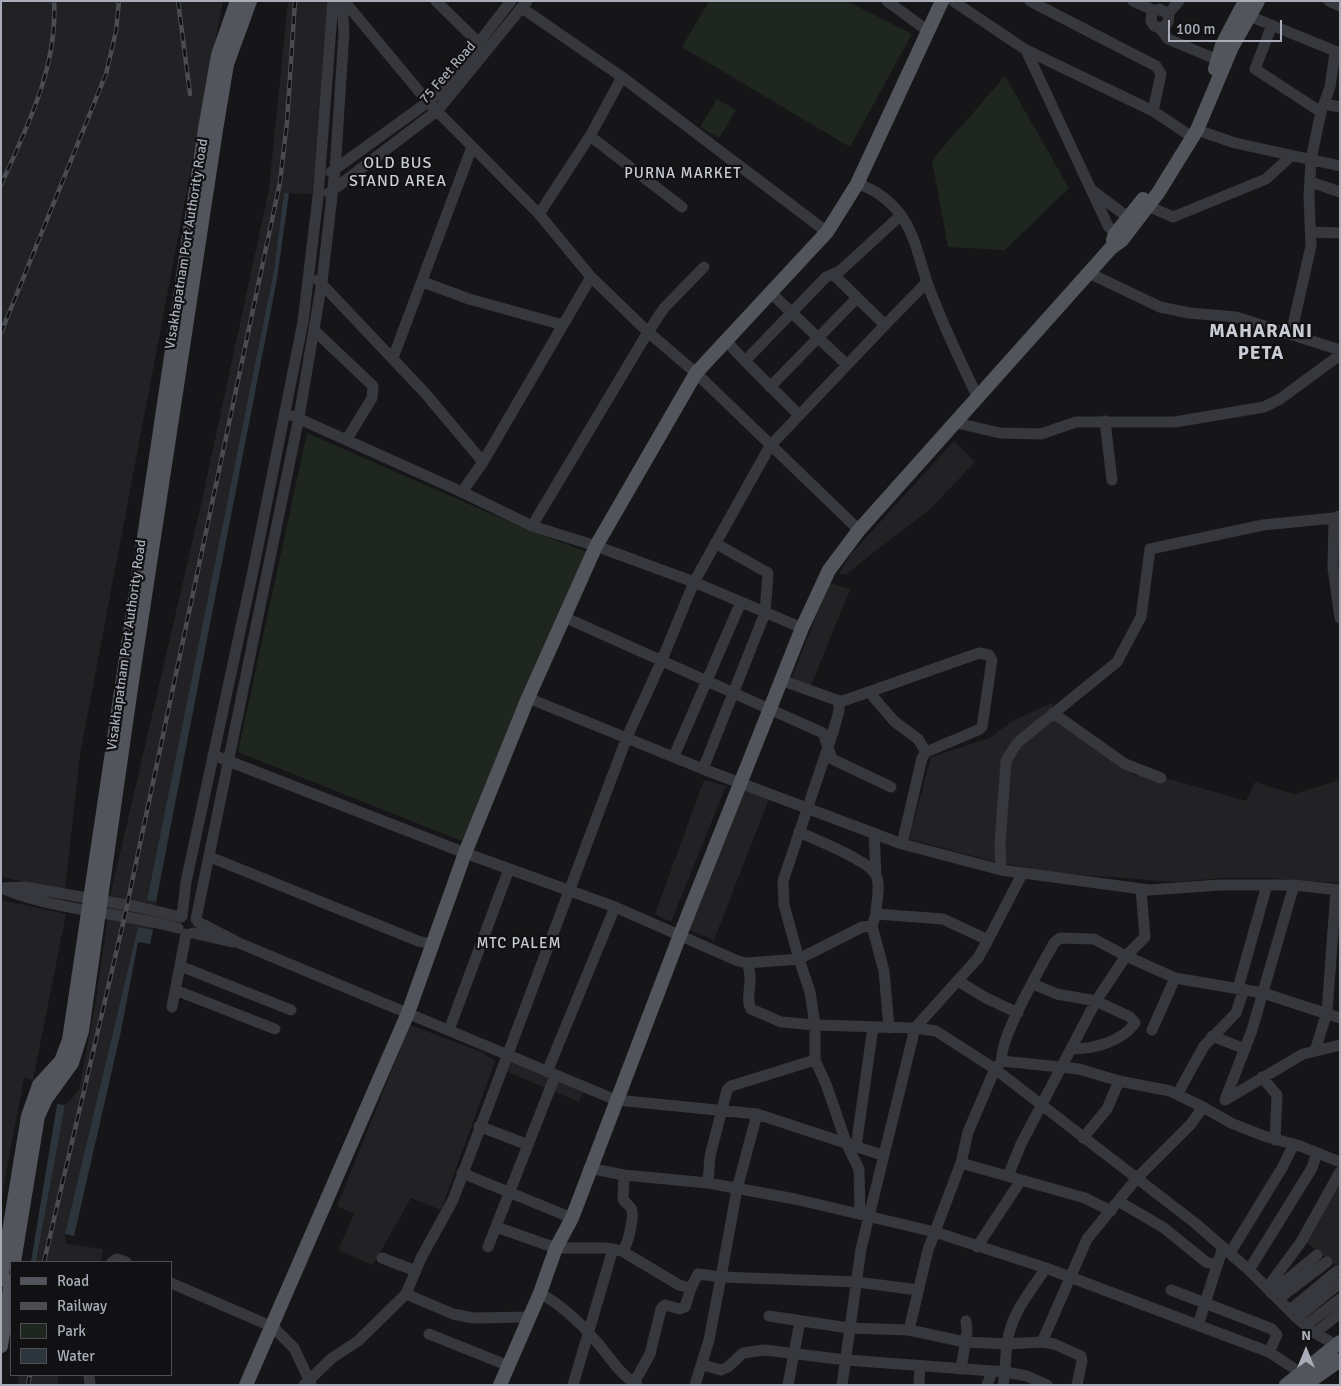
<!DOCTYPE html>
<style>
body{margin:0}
#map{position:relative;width:1341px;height:1386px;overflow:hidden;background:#161618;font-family:Signika,sans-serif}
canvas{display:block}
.frame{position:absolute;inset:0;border:2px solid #a8adb8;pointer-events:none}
.legend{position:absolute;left:10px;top:1261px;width:162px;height:115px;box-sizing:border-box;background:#111113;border:1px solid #4d4f55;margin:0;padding:6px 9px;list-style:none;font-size:15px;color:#a8adb8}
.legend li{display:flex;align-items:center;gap:10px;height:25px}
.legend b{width:25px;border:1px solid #4d4f55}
.north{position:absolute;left:1281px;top:1326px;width:50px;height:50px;-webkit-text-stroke:4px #111113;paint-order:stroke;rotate:0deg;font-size:14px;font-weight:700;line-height:20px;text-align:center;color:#a8adb8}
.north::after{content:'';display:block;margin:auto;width:18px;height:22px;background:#a8adb8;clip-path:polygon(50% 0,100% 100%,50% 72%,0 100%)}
.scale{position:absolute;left:1168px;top:20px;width:114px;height:22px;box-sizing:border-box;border:2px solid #a8adb8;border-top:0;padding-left:6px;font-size:15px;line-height:18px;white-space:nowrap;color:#a8adb8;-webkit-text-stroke:4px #111113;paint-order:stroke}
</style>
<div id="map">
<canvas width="1341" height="1386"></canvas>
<div class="frame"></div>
<ul class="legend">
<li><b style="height:6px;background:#53555c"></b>Road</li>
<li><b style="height:6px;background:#4a4c52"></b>Railway</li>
<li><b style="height:14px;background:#1e261f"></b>Park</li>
<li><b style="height:14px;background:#2c353c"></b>Water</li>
</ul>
<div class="north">N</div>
<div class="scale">100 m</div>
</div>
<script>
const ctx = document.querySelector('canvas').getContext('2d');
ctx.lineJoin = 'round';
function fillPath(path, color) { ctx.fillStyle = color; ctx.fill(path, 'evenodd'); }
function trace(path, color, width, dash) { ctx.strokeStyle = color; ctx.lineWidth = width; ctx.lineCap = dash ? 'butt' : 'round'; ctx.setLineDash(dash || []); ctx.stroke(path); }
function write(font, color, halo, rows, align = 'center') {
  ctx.font = font + ' Signika,sans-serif'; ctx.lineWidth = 4.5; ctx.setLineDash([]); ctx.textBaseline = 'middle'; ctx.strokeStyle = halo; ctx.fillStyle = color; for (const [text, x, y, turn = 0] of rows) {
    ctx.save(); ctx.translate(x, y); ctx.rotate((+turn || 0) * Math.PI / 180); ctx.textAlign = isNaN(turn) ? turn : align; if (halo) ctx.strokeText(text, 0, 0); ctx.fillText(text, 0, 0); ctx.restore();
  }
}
fillPath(new Path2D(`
 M 1,1 L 223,1 L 80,754 L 65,890 L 1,877 Z
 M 288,1 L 328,1 L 312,194 L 284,193 L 274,270 L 147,900 L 156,902 L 153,930 L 138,927 L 65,1234 L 66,1244 L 103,1249 L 101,1262 L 36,1262 L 65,1105 L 79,1090 L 96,999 L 112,888 L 202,500 L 269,189 Z
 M 954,441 L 975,462 L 929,510 L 846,574 L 839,574 L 850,555 Z
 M 829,583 L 850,589 L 810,688 L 790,682 Z
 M 1052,703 L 1057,723 L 1134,775 L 1173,780 L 1246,801 L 1255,782 L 1294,794 L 1340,780 L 1340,883 L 1268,878 L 1225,878 L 1174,882 L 1050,872 L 992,861 L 909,839 L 931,757 L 990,738 L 1012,721 Z
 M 704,780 L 726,786 L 671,922 L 655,914 Z
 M 744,788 L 770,796 L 714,940 L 689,930 Z
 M 1,900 L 66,914 L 33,1080 L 24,1078 L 1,1200 Z
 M 410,1025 L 481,1052 L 495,1061 L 441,1210 L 411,1198 L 373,1265 L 338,1250 L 354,1214 L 337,1206 Z
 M 507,1060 L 583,1092 L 579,1102 L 503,1070 Z
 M 1340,1180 L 1340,1269 L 1306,1242 Z
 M 19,1375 L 59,1375 L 57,1385 L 18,1385 Z`), '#222225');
fillPath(new Path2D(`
 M 709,1 L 847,1 L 912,34 L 850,147 L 682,47 Z
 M 1005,76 L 1069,188 L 1005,250 L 948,247 L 932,160 Z
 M 717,99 L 736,110 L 719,138 L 700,127 Z
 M 307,433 L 528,530 L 587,552 L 462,841 L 238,752 Z`), '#1e261f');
fillPath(new Path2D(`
 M 284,193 L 289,193 L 277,279 L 156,902 L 147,900 L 274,270 Z
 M 138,927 L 153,930 L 150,944 L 138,942 L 121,1031 L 74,1236 L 65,1234 Z
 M 57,1104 L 65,1105 L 36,1262 L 31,1262 Z`), '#2c353c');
trace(new Path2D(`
 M 344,1 L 428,102 L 539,214 L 591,277 L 648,332 L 696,373 L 859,530
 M 436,1 L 483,47
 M 887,1 L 928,31
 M 953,1 L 1026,50 L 1153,111 L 1186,133
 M 1030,1 L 1156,66 L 1161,74 L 1153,111
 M 1133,1 L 1155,11
 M 1329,1 L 1340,6
 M 522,8 L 622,77 L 827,232
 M 1168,14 L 1179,1
 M 1249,16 L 1340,53
 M 1272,25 L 1255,69 L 1321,112
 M 1160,28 C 1167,26 1170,21 1168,14 L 1160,9 L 1152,12 L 1151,21 L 1154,26 L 1160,28 L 1168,39 L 1218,60
 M 1026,50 L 1108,226 L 1121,239
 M 1324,104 L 1340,107
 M 1197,130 L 1235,143 L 1340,166
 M 590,136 L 682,207
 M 331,172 L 428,102 L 443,89 L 511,1
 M 1311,182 L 1340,192
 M 857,184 C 875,189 889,200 900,214 C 915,234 919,259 927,282 C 941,322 960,360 978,398
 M 1093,191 L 1134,222
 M 329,193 L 438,110 L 527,1
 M 1148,206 L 1173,217 L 1266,179 L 1291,156
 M 539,214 L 590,136 L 622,77
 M 1311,232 L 1340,233
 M 1089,273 L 1160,307 L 1189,313 L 1236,317 L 1340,350
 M 834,275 L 885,325 L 927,282
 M 318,280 L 425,393 L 483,462
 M 423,282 L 469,299 L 563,325
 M 771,293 L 846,364
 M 314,330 L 373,386 L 372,398 L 347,439
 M 1291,334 L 1311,246 L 1309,196 L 1311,159 L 1321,112 L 1330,87 L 1335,52
 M 725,340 L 745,361 L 826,277 L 840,271 L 901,215
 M 393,358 L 472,147
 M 745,361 L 799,415
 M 770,387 L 856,299
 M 293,416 L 462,492 L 532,526 L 596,546 L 694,582 L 802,628
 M 1105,421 L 1112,480
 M 957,423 L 1000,433 L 1041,434 L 1076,422 L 1175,422 L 1264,407 L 1280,399 L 1340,355
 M 462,492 L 483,462 L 591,277
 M 1339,516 L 1334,518 L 1333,568 L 1340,618
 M 532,526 L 648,332 L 664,308 L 704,267
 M 564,617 L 823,733 L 832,759 L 891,787
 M 781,680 L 839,701 L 846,700 L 979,653 L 989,655 L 992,660 L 982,727 L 978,730 L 926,752 L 922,758 L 902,844
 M 869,692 L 894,721 L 918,739 L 926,752
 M 528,698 L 703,769 L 902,844 L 1001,870 L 1149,890 L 1220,885 L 1294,885 L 1340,890
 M 839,701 L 839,711 L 833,732 L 783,881 L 784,905 L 799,959 L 862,927 L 872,926 L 884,971 L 889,1028
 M 1053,713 L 1125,764 L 1161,778
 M 213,755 L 465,853 L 615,907 L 738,961 L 747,963 L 799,959 L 810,992 L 815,1025 L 915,1028 L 936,1031 L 995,1069 L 1002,1061 L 1079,1069 L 1119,1081 L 1170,1091 L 1203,1107 L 1191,1124 L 1137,1178 L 1087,1239 L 1042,1342 L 1007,1344 L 965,1342 L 909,1330 L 849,1328 L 769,1316
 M 674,756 L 741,602
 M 703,769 L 765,613 L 768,573 L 715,543
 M 799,832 C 814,839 870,861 876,875 C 881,885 876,903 876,914
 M 874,833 L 876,875
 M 210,857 L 418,941 L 434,945
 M 1001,870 L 1000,844 L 1006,761 L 1017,743 L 1117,662 L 1141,617 L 1150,549 L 1263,525 L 1334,518
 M 1,888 C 56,911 120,912 178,928
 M 2,888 L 25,887 L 138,907 L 181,917
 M 182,916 L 186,882 L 253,571 L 303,322 L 318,197 L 333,1
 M 196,919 L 299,417 L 322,282 L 335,170 L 344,33 L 342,1
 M 198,922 L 239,943 L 616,1100 L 757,1114 L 882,1155
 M 193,933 L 232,942
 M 988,940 L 1022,874
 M 180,966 L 291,1010
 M 958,981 L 986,998 L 1018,1013
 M 1238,988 L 1267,885
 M 175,990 L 275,1029
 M 172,1007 L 186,934
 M 449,1030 L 509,869
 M 1152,1030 L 1175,978
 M 1212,1036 L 1245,1049
 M 1071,1049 C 1093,1049 1122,1042 1135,1023 L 1130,1017 L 1096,1001 L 1126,956 L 1145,937 L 1141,889
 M 1315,1051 L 1327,1012 L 1336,890
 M 815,1060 L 826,1084 L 847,1145 L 859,1169 L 860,1212
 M 1002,1061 C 998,1040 1042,965 1054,943 L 1060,938 L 1094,939 L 1126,956 L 1175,978 L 1263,993 L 1340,1018
 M 547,1072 L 615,907
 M 1262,1077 L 1277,1095 L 1275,1140
 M 1178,1093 L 1204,1046 L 1236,1013 L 1244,989
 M 1225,1100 L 1252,1030 L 1294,885
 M 1225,1100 L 1303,1054 L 1340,1045
 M 1203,1107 L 1231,1123 L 1264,1136 L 1300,1146 L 1340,1162
 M 479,1126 L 528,1145
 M 1083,1138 L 1107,1109 L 1119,1081
 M 856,1147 L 873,1027
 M 961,1163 L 1085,1198 L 1111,1211
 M 589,1168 L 624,1175 L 708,1183 L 795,1199 L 935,1232 L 1046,1268 L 1269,1352 L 1307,1377
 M 462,1173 L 572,1218
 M 1008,1176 L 1021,1144 L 1096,1001 L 1057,994 L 1033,984
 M 708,1183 L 710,1156 L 727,1090 L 731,1086 L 815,1060 L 815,1025 L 781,1022 L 751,1009 C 744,998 755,982 747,963
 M 1118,1201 L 1164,1228 L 1206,1262 L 1216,1265
 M 496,1227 L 556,1248 L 606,1248 L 622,1251 L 679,1285 L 691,1288 L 698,1274 L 721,1277 L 737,1189 L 757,1114
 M 488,1247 L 555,1076
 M 977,1247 L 1021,1180
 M 622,1251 C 628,1246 635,1215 631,1208 C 629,1205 625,1203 623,1199 L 624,1175
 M 1230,1253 L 1282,1168 L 1294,1144
 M 382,1258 L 416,1271
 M 112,1262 L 117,1259 L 126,1262
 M 1249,1270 L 1312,1168 L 1317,1153
 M 171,1283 L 273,1327 L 294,1348 L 311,1384
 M 1267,1288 L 1301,1242 L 1340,1172
 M 1171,1290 L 1272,1329 L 1277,1335 L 1269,1352
 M 540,1293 C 561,1305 579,1321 594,1339 C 610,1356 616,1371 637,1385
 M 1271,1293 L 1317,1255
 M 406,1294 L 453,1314 L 473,1318 L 530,1317
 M 1278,1299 L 1327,1262
 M 1290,1310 L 1337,1271
 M 1297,1318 L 1340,1283
 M 1198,1325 L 1223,1247
 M 1306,1325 L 1340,1299
 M 909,1330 L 928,1250 L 961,1163 L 968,1132 L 995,1069 L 1195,1223 L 1249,1270 L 1297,1318 L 1315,1333 L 1336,1345
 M 1315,1333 L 1340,1313
 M 429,1334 L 509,1366
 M 1042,1342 L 1054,1344 L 1081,1356 L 1082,1361 L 1077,1385
 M 703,1365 L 721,1370 L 728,1367 L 743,1353 L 765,1350 L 846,1360 L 1006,1372 L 1027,1376 L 1047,1385
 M 961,1369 L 967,1332 L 966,1321
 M 89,1375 L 90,1385
 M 634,1383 L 650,1354 L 661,1309 L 665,1305 L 680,1309 L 685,1307 L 691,1288
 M 304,1385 L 332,1358 L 358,1341 L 406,1294 L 421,1258 L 453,1200 L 627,737 L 662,660 L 694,582 L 770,446 L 885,325
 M 573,1385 L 613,1249
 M 695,1385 L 709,1340 L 721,1277 L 857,1282 L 918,1290
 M 788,1385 L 800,1321
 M 842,1385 L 861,1249 L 915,1028 L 978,958 L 988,940 L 943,919 L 876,914 L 872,926
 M 919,1385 L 920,1366
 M 987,1385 L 992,1372
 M 1003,1385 C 1006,1371 1005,1359 1007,1345 C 1010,1315 1029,1293 1046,1268`), '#37383d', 11);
trace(new Path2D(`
 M 1215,69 L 1222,45 L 1245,1
 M 1113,240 L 1115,234 L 1143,199
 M 14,1262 L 38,1116 L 46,1099 L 72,1063 L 82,1031 L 131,688 L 216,130 L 227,64 L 250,1
 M 1,1280 L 28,1116 L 39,1085 L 61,1061 L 69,1040 L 205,129 L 218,55 L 237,1
 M 1,1346 L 11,1281
 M 246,1385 L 408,1013 L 465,853 L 528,698 L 596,546 L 696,373 L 827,232 L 857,184 L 942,1
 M 500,1385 L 540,1293 L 556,1248 L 572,1218 L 680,935 L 802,628 L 829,570 L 859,530 L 1111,248 L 1122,240 L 1158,193 L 1197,130 L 1232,47 L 1258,1
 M 1286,1385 L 1340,1342
 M 1305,1385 L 1340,1360`), '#53555c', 14);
const rail = new Path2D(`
 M 178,1 L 190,94
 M 1,185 C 27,127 58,66 54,1
 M 1,333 L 106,74 L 116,31 L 119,1
 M 44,1262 L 125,915 L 280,182 L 287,122 L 295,1
 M 28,1385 L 30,1375`);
trace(rail, '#4a4c52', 4.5);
trace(rail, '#111113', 2.5, [8]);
write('14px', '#a8adb8', '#111113', [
 ["75 Feet Road",448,73,-49],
 ["Visakhapatnam Port Authority Road",187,244,-81],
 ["Visakhapatnam Port Authority Road",127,645,-82]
]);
ctx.letterSpacing = '1px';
write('15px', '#c9ccd4', '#111113', [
 ["PURNA MARKET",683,174],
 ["MTC PALEM",519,944]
]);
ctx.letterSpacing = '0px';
ctx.letterSpacing = '1px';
write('16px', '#c9ccd4', '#111113', [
 ["OLD BUS",398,164],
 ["STAND AREA",398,182]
]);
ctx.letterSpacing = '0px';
ctx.letterSpacing = '1px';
write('bold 19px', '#c9ccd4', '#111113', [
 ["MAHARANI",1261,332],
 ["PETA",1261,354]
]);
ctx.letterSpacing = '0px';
</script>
